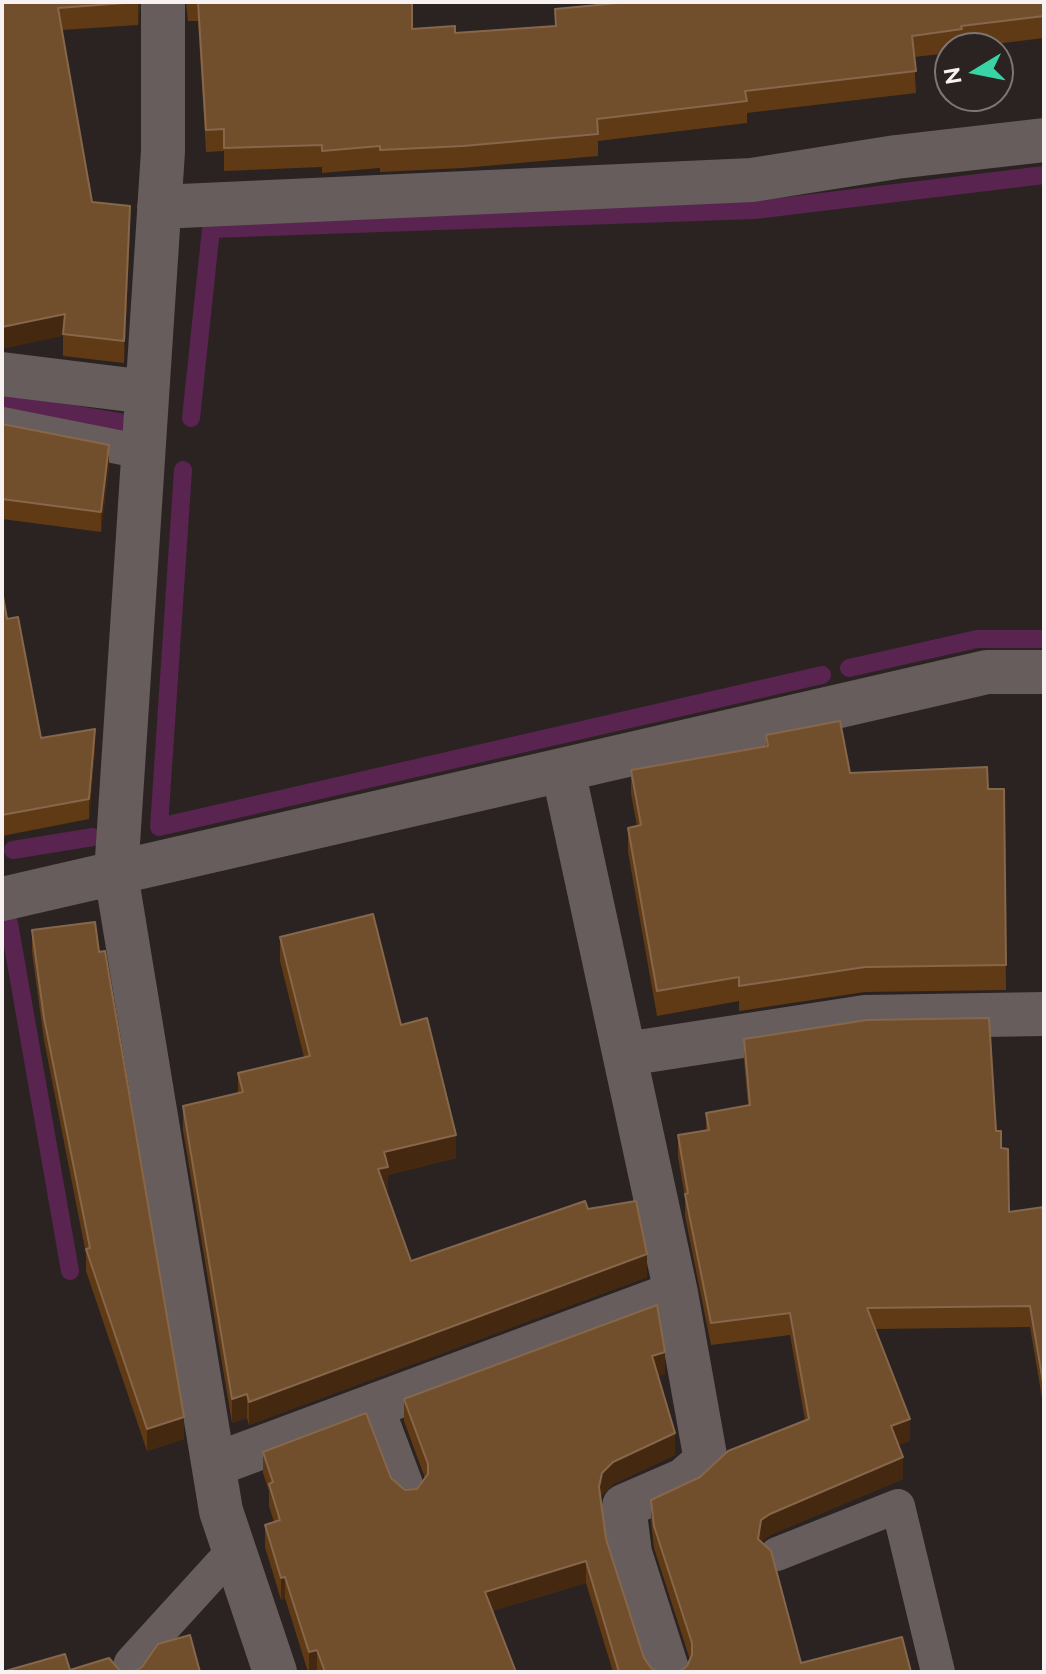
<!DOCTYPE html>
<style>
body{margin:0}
#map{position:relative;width:1046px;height:1674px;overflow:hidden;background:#2a2321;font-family:Raleway,sans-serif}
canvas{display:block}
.frame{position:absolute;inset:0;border:4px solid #f7f2f1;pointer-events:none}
.north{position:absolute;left:934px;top:32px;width:80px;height:80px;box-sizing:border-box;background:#2a2321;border:2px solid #7c7674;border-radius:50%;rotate:260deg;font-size:22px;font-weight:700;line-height:32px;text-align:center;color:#f7f2f1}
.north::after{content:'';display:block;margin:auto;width:28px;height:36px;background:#38d4a6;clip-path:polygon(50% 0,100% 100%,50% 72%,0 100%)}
</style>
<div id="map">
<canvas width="1046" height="1674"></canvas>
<div class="frame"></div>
<div class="north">N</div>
</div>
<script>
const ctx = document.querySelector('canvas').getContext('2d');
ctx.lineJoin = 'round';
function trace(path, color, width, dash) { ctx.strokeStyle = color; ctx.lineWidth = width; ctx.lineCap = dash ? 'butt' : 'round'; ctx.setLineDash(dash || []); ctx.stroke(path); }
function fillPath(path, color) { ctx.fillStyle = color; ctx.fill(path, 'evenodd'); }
trace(new Path2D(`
 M 2,402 L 126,423
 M 191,418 L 211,229 L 755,210 L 1044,175
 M 183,470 L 159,827 L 822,675
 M 849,668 L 977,639 L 1044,639
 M 13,850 L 93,837
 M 9,923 L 70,1271`), '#59244f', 18);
trace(new Path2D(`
 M 2,424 L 143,452
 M 376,1404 L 409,1492
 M 777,1554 L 898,1506 L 938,1672
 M 128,1672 L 131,1663 L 234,1550`), '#665d5c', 34);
trace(new Path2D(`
 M 163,2 L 163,151 L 116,874 L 221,1511 L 275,1672
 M 159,207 L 752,180 L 896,157 L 1044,140
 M 2,374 L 147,392
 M 563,770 L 676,1293 L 706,1461 L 684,1480 L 624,1506 L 630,1553 L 668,1672
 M 2,899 L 987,672 L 1044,672
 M 626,1054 L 865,1017 L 1044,1014
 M 214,1465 L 676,1293`), '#665d5c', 44);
fillPath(new Path2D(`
 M 2,2 L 140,2 L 138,25 L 62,30 L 92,202 L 130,229 L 124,363 L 63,356 L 63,336 Z
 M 186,2 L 412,2 L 412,29 L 455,33 L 555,26 L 555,9 L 1044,2 L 1044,38 L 962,48 L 950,48 L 950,53 L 914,57 L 916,93 L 747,113 L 747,123 L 598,141 L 598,156 L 463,168 L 380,172 L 380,168 L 322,173 L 322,167 L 224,171 L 224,151 L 206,152 L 198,21 L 188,21 Z
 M 2,424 L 109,466 L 101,532 L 2,519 Z
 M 2,591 L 7,619 L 41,738 L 95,749 L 89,819 L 2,836 Z
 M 766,735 L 850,773 L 988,789 L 1004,789 L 1006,990 L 865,992 L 739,1011 L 739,1001 L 657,1016 L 628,852 L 628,828 L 637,826 L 631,794 L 631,770 L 766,746 Z
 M 32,930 L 99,952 L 184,1439 L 147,1451 L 86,1271 L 86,1254 L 44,1040 L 32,952 Z
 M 280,937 L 401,1025 L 456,1158 L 388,1175 L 388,1190 L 386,1191 L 411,1261 L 588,1209 L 647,1277 L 249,1425 L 247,1418 L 232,1423 L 183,1130 L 183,1106 L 238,1093 L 238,1073 L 304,1057 L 280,961 Z
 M 744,1039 L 996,1131 L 1001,1148 L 1009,1212 L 1044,1207 L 1044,1410 L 1030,1327 L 876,1329 L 910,1441 L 898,1445 L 903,1479 L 770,1535 L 761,1542 L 801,1663 L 687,1666 L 690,1660 L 654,1548 L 651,1521 L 651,1500 L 700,1477 L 805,1420 L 790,1335 L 711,1345 L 685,1216 L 685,1197 L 678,1157 L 678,1135 L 706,1130 L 706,1113 L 748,1105 L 744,1061 Z
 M 665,1374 L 658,1376 L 675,1455 L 613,1484 L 602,1495 L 601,1500 L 606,1539 L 644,1658 L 651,1668 L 658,1672 L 613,1672 L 586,1583 L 492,1611 L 516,1672 L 308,1672 L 285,1598 L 281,1600 L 265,1547 L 265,1525 L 274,1522 L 269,1506 L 269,1491 L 263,1473 L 263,1452 L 391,1478 L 405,1490 L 417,1489 L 425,1478 L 404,1421 L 404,1399 Z`), '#603a15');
fillPath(new Path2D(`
 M 138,2 L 140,2 L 138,25 Z
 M 130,206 L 130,229 L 124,363 L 124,341 Z
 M 65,314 L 63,336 L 2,349 L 2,327 Z
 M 109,445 L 109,466 L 101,532 L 101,512 Z
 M 95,729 L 95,749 L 89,819 L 89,799 Z
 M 456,1135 L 456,1158 L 388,1175 L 388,1190 L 378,1193 L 378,1169 L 384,1152 Z
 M 647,1254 L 647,1277 L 249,1425 L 249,1402 Z
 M 665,1352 L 665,1374 L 652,1378 L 652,1356 Z
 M 247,1394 L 247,1418 L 232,1423 L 232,1399 Z
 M 184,1417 L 184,1439 L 147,1451 L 147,1429 Z
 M 910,1419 L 910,1441 L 891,1448 L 891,1426 Z
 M 675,1433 L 675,1455 L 613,1484 L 602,1495 L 599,1509 L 599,1487 L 602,1473 L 613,1462 Z
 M 903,1457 L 903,1479 L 770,1535 L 761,1542 L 758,1539 L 761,1520 L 770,1514 Z
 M 586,1561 L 586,1583 L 485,1613 L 485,1592 Z
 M 285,1577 L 285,1598 L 281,1600 L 281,1578 Z
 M 317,1650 L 317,1671 L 309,1672 L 309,1652 Z`), '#442810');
const building = new Path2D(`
 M 2,2 L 138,2 L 58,8 L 92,202 L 130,206 L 124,341 L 63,334 L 65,314 L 2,327 Z
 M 198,2 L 412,2 L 412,29 L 455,26 L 455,33 L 556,26 L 555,9 L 629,2 L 1044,2 L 1044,16 L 961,26 L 962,29 L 912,36 L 916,71 L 745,91 L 747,101 L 597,119 L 598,134 L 463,146 L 380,150 L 380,146 L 322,151 L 322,145 L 224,148 L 224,129 L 206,130 Z
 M 2,424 L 109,445 L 101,512 L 2,499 Z
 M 2,591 L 7,619 L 18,617 L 41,738 L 95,729 L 89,799 L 2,815 Z
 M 840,721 L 850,773 L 987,767 L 988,789 L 1004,789 L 1006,965 L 865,967 L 739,986 L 739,977 L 657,991 L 628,828 L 641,825 L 631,770 L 768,746 L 766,735 Z
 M 373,914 L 401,1025 L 427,1018 L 456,1135 L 384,1152 L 388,1167 L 378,1169 L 411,1261 L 585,1201 L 588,1209 L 636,1201 L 647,1254 L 249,1402 L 247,1394 L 232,1399 L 183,1106 L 243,1092 L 238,1073 L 310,1056 L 280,937 Z
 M 95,922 L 99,952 L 105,951 L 184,1417 L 147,1429 L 86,1249 L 90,1248 L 44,1018 L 32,930 Z
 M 989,1018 L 996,1131 L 1001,1131 L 1001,1148 L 1008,1149 L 1009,1212 L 1044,1207 L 1044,1388 L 1030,1306 L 867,1308 L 910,1419 L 891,1426 L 903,1457 L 770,1514 L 761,1520 L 758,1539 L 771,1551 L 801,1663 L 902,1637 L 911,1672 L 679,1672 L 687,1666 L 692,1655 L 692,1643 L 654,1526 L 651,1500 L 700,1477 L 728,1451 L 809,1419 L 790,1313 L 711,1323 L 685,1194 L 688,1193 L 678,1135 L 709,1130 L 706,1113 L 750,1105 L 744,1039 L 867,1020 Z
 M 657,1305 L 665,1352 L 652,1356 L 675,1433 L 613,1462 L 602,1473 L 599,1487 L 606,1539 L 644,1658 L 651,1668 L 658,1672 L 619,1672 L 586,1561 L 485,1592 L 516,1672 L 325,1672 L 317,1650 L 309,1652 L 285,1577 L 281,1578 L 265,1525 L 280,1520 L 269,1484 L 273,1482 L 263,1452 L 366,1413 L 391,1478 L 405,1490 L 417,1489 L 428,1474 L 428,1464 L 404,1399 Z
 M 190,1635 L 200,1672 L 133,1672 L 142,1667 L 158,1644 Z
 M 65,1654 L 70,1670 L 109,1658 L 121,1672 L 126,1672 L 2,1672 Z`);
fillPath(building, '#714e2c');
trace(building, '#86674b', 2);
</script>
